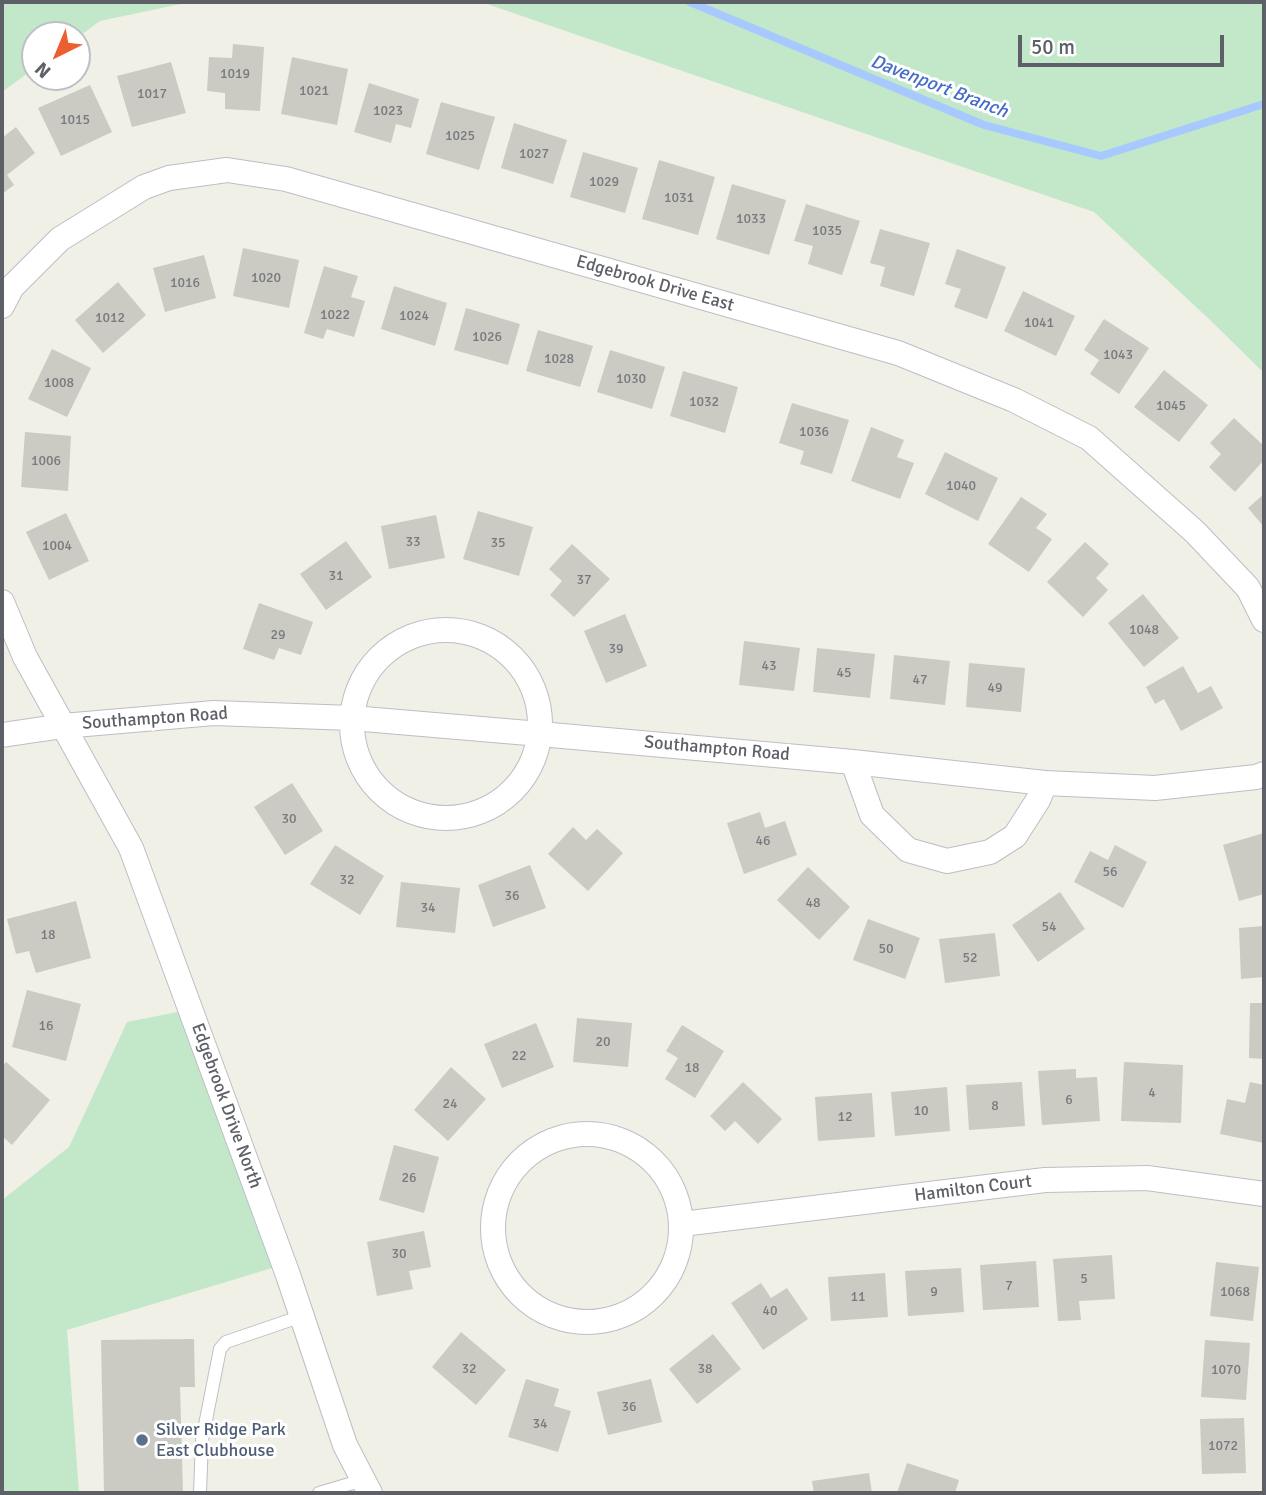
<!DOCTYPE html>
<style>
body{margin:0}
#map{position:relative;width:1266px;height:1495px;overflow:hidden;background:#f0f0e6;font-family:Signika,sans-serif}
canvas{display:block}
.frame{position:absolute;inset:0;border:4px solid #5d6067;pointer-events:none}
.north{position:absolute;left:21px;top:21px;width:70px;height:70px;box-sizing:border-box;background:#fff;border:2px solid #bebfc2;border-radius:50%;rotate:223deg;font-size:19px;font-weight:700;line-height:28px;text-align:center;color:#5d6067}
.north::after{content:'';display:block;margin:auto;width:24px;height:32px;background:#ec5f30;clip-path:polygon(50% 0,100% 100%,50% 72%,0 100%)}
.scale{position:absolute;left:1018px;top:35px;width:206px;height:32px;box-sizing:border-box;border:4px solid #5d6067;border-top:0;padding-left:9px;font-size:21px;line-height:24px;white-space:nowrap;color:#5d6067;-webkit-text-stroke:5px #fff;paint-order:stroke}
</style>
<div id="map">
<canvas width="1266" height="1495"></canvas>
<div class="frame"></div>
<div class="north">N</div>
<div class="scale">50 m</div>
</div>
<script>
const ctx = document.querySelector('canvas').getContext('2d');
ctx.lineJoin = 'round';
function fillPath(path, color) { ctx.fillStyle = color; ctx.fill(path, 'evenodd'); }
function trace(path, color, width, dash) { ctx.strokeStyle = color; ctx.lineWidth = width; ctx.lineCap = dash ? 'butt' : 'round'; ctx.setLineDash(dash || []); ctx.stroke(path); }
function write(font, color, halo, rows, align = 'center') {
  ctx.font = font + ' Signika,sans-serif'; ctx.lineWidth = 6; ctx.setLineDash([]); ctx.textBaseline = 'middle'; ctx.strokeStyle = halo; ctx.fillStyle = color; for (const [text, x, y, turn = 0] of rows) {
    ctx.save(); ctx.translate(x, y); ctx.rotate((+turn || 0) * Math.PI / 180); ctx.textAlign = isNaN(turn) ? turn : align; if (halo) ctx.strokeText(text, 0, 0); ctx.fillText(text, 0, 0); ctx.restore();
  }
}
fillPath(new Path2D(`
 M 2,2 L 190,2 L 100,21 L 77,38 L 77,35 L 35,35 L 35,68 L 2,92 Z
 M 481,2 L 1264,2 L 1264,373 L 1209,319 L 1094,212 Z
 M 203,1007 L 282,1265 L 67,1330 L 79,1493 L 2,1493 L 2,1200 L 69,1147 L 127,1022 Z`), '#c2e8c9');
trace(new Path2D(`
 M 690,2 L 984,125 L 1101,156 L 1264,104`), '#a7c9ff', 8);
fillPath(new Path2D(`
 M 233,44 L 264,47 L 260,111 L 225,109 L 225,93 L 207,91 L 209,57 L 232,58 Z
 M 292,57 L 348,69 L 337,125 L 281,114 Z
 M 171,62 L 186,113 L 132,127 L 117,76 Z
 M 369,83 L 419,99 L 411,128 L 396,124 L 391,143 L 354,132 Z
 M 90,85 L 112,132 L 61,156 L 38,108 Z
 M 441,102 L 495,117 L 479,170 L 426,154 Z
 M 514,123 L 567,140 L 553,184 L 501,168 Z
 M 16,127 L 35,153 L 7,175 L 14,185 L 2,194 L 2,138 Z
 M 583,152 L 638,168 L 625,213 L 570,197 Z
 M 659,160 L 715,177 L 698,235 L 642,219 Z
 M 732,184 L 786,200 L 769,255 L 716,239 Z
 M 806,204 L 860,221 L 842,275 L 808,264 L 813,246 L 794,241 Z
 M 880,229 L 930,243 L 914,296 L 880,286 L 885,267 L 870,263 Z
 M 243,248 L 299,260 L 289,308 L 233,296 Z
 M 957,249 L 1006,267 L 987,319 L 954,307 L 961,289 L 945,284 Z
 M 204,255 L 216,298 L 165,312 L 153,268 Z
 M 324,266 L 358,276 L 351,297 L 365,301 L 354,337 L 327,329 L 323,339 L 304,333 Z
 M 118,282 L 146,315 L 103,353 L 75,320 Z
 M 394,286 L 447,303 L 435,346 L 381,329 Z
 M 1023,291 L 1075,316 L 1056,356 L 1004,331 Z
 M 466,308 L 520,324 L 508,365 L 454,350 Z
 M 1104,319 L 1149,348 L 1119,394 L 1090,374 L 1099,360 L 1084,350 Z
 M 538,330 L 593,346 L 580,387 L 526,371 Z
 M 52,349 L 91,368 L 67,417 L 28,399 Z
 M 610,350 L 665,367 L 652,409 L 597,392 Z
 M 1164,370 L 1208,405 L 1179,442 L 1134,407 Z
 M 683,371 L 738,387 L 725,433 L 670,416 Z
 M 792,403 L 849,420 L 832,474 L 800,464 L 804,451 L 779,443 Z
 M 1234,418 L 1264,446 L 1264,460 L 1235,492 L 1209,467 L 1221,454 L 1210,443 Z
 M 871,427 L 904,440 L 897,457 L 914,463 L 900,499 L 851,481 Z
 M 25,432 L 71,436 L 68,491 L 21,487 Z
 M 945,452 L 998,478 L 978,521 L 925,494 Z
 M 1264,494 L 1264,527 L 1248,508 Z
 M 1021,497 L 1047,514 L 1036,528 L 1052,539 L 1029,572 L 988,544 Z
 M 478,511 L 533,527 L 519,576 L 463,559 Z
 M 66,513 L 89,561 L 49,580 L 26,532 Z
 M 436,515 L 445,558 L 389,569 L 381,526 Z
 M 346,541 L 372,577 L 326,610 L 300,574 Z
 M 1085,542 L 1109,564 L 1096,578 L 1108,590 L 1083,617 L 1047,582 Z
 M 572,544 L 610,579 L 574,617 L 550,595 L 562,581 L 549,569 Z
 M 1143,594 L 1179,638 L 1144,667 L 1108,623 Z
 M 259,603 L 313,622 L 301,655 L 279,648 L 274,660 L 243,649 Z
 M 625,614 L 647,666 L 606,683 L 584,631 Z
 M 744,641 L 800,648 L 794,691 L 739,685 Z
 M 817,648 L 875,654 L 870,698 L 813,692 Z
 M 894,655 L 950,661 L 945,705 L 890,699 Z
 M 969,663 L 1025,668 L 1021,712 L 966,707 Z
 M 1183,666 L 1198,693 L 1211,686 L 1223,708 L 1181,731 L 1164,699 L 1155,704 L 1146,687 Z
 M 292,783 L 323,831 L 285,855 L 254,807 Z
 M 760,812 L 765,828 L 785,821 L 797,855 L 744,874 L 727,823 Z
 M 573,827 L 586,840 L 597,829 L 623,853 L 588,891 L 548,854 Z
 M 1264,833 L 1264,894 L 1239,901 L 1223,845 Z
 M 335,845 L 384,876 L 360,915 L 310,884 Z
 M 1115,845 L 1147,862 L 1123,908 L 1074,882 L 1090,851 L 1108,860 Z
 M 530,865 L 546,908 L 493,927 L 478,885 Z
 M 808,867 L 850,907 L 819,940 L 777,900 Z
 M 401,882 L 460,888 L 455,933 L 396,927 Z
 M 1060,892 L 1085,929 L 1038,962 L 1012,925 Z
 M 76,901 L 91,958 L 36,973 L 29,951 L 16,954 L 7,919 Z
 M 868,919 L 920,938 L 905,979 L 853,960 Z
 M 1264,926 L 1264,977 L 1241,979 L 1239,928 Z
 M 995,933 L 1000,976 L 945,983 L 939,939 Z
 M 27,990 L 81,1004 L 66,1061 L 12,1047 Z
 M 1250,1003 L 1264,1003 L 1264,1059 L 1249,1058 Z
 M 577,1018 L 632,1023 L 628,1067 L 573,1062 Z
 M 536,1023 L 554,1067 L 502,1088 L 484,1044 Z
 M 682,1025 L 724,1051 L 695,1098 L 665,1079 L 678,1058 L 666,1051 Z
 M 6,1062 L 50,1100 L 12,1145 L 2,1136 L 2,1067 Z
 M 1124,1062 L 1183,1065 L 1181,1123 L 1121,1121 Z
 M 451,1067 L 486,1099 L 448,1141 L 414,1110 Z
 M 1076,1069 L 1076,1078 L 1097,1077 L 1100,1121 L 1042,1125 L 1038,1071 Z
 M 743,1082 L 782,1119 L 758,1144 L 735,1121 L 725,1131 L 710,1116 Z
 M 1022,1082 L 1025,1126 L 969,1130 L 966,1085 Z
 M 1250,1082 L 1264,1085 L 1264,1143 L 1220,1134 L 1227,1099 L 1245,1103 Z
 M 947,1087 L 950,1131 L 895,1136 L 891,1092 Z
 M 872,1093 L 875,1137 L 818,1141 L 815,1097 Z
 M 394,1145 L 439,1157 L 424,1213 L 379,1200 Z
 M 424,1231 L 431,1267 L 409,1271 L 413,1289 L 377,1296 L 367,1242 Z
 M 1112,1255 L 1115,1299 L 1079,1301 L 1081,1320 L 1058,1321 L 1053,1259 Z
 M 1036,1261 L 1039,1307 L 983,1310 L 980,1265 Z
 M 1216,1262 L 1259,1267 L 1253,1321 L 1210,1316 Z
 M 961,1268 L 964,1312 L 908,1316 L 905,1271 Z
 M 885,1273 L 888,1317 L 831,1321 L 828,1277 Z
 M 761,1283 L 771,1298 L 787,1288 L 808,1319 L 763,1350 L 731,1303 Z
 M 461,1332 L 506,1370 L 476,1405 L 432,1367 Z
 M 713,1334 L 741,1369 L 697,1404 L 669,1369 Z
 M 194,1339 L 195,1387 L 180,1387 L 183,1493 L 104,1493 L 101,1340 Z
 M 1205,1340 L 1250,1343 L 1246,1400 L 1201,1397 Z
 M 526,1379 L 559,1389 L 554,1406 L 571,1411 L 558,1452 L 508,1437 Z
 M 651,1379 L 662,1422 L 608,1435 L 597,1392 Z
 M 1244,1418 L 1246,1473 L 1202,1474 L 1200,1419 Z
 M 907,1463 L 959,1480 L 955,1493 L 897,1493 Z
 M 869,1473 L 872,1493 L 814,1493 L 812,1481 Z`), '#cbcac3');
const service = new Path2D(`
 M 200,1493 L 202,1440 L 220,1349 L 226,1342 L 302,1316
 M 319,1493 L 363,1480`);
const minor = new Path2D(`
 M 2,306 L 12,287 L 60,239 L 144,187 L 169,178 L 227,170 L 286,179 L 898,353 L 1014,400 L 1089,438 L 1195,532 L 1248,588 L 1264,620
 M 2,602 L 25,657 L 131,848 L 288,1275 L 345,1445 L 370,1493
 M352 724a94 94 0 1 1 188 0a94 94 0 1 1-188 0Z
 M 2,735 L 63,726 L 214,713 L 352,718 L 540,734 L 853,762 L 1045,783 L 1155,788 L 1256,777 L 1264,774
 M 853,762 L 872,815 L 908,850 L 947,861 L 990,852 L 1015,836 L 1038,800 L 1045,783
 M493 1228a94 94 0 1 1 188 0a94 94 0 1 1-188 0Z
 M 682,1224 L 1045,1180 L 1147,1178 L 1264,1194`);
trace(service, '#bdbec5', 14);
trace(minor, '#bdbec5', 26);
trace(service, '#fff', 12);
trace(minor, '#fff', 24);
for (const [x, y, r, color] of [
 [142,1440,7,"#5c6f8a"]
]) { const dot = new Path2D(); dot.arc(x, y, r, 0, 2 * Math.PI); ctx.fillStyle = color; ctx.fill(dot); trace(dot, '#fff', 2.5); }
write('14px', '#787a7e', null, [
 ["1019",235,74],
 ["1021",314,91],
 ["1017",152,94],
 ["1023",388,111],
 ["1015",75,120],
 ["1025",460,136],
 ["1027",534,154],
 ["1029",604,182],
 ["1031",679,198],
 ["1033",751,219],
 ["1035",827,231],
 ["1020",266,278],
 ["1016",185,283],
 ["1022",335,315],
 ["1024",414,316],
 ["1012",110,318],
 ["1041",1039,323],
 ["1026",487,337],
 ["1043",1118,355],
 ["1028",559,359],
 ["1030",631,379],
 ["1008",59,383],
 ["1032",704,402],
 ["1045",1171,406],
 ["1036",814,432],
 ["1006",46,461],
 ["1040",961,486],
 ["33",413,542],
 ["35",498,543],
 ["1004",57,546],
 ["31",336,576],
 ["37",584,580],
 ["1048",1144,630],
 ["29",278,635],
 ["39",616,649],
 ["43",769,666],
 ["45",844,673],
 ["47",920,680],
 ["49",995,688],
 ["30",289,819],
 ["46",763,841],
 ["56",1110,872],
 ["32",347,880],
 ["36",512,896],
 ["48",813,903],
 ["34",428,908],
 ["54",1049,927],
 ["18",48,935],
 ["50",886,949],
 ["52",970,958],
 ["16",46,1026],
 ["20",603,1042],
 ["22",519,1056],
 ["18",692,1068],
 ["4",1152,1093],
 ["6",1069,1100],
 ["24",450,1104],
 ["8",995,1106],
 ["10",921,1111],
 ["12",845,1117],
 ["26",409,1178],
 ["30",399,1254],
 ["5",1084,1279],
 ["7",1009,1286],
 ["9",934,1292],
 ["1068",1235,1292],
 ["11",858,1297],
 ["40",770,1311],
 ["32",469,1369],
 ["38",705,1369],
 ["1070",1226,1370],
 ["36",629,1407],
 ["34",540,1424],
 ["1072",1223,1446]
]);
write('18px', '#5d6067', '#fff', [
 ["Edgebrook Drive East",655,284,16],
 ["Southampton Road",155,719,-4],
 ["Southampton Road",717,749,5],
 ["Edgebrook Drive North",226,1106,70],
 ["Hamilton Court",973,1189,-7]
]);
write('18px', '#4e5e75', '#fff', [
 ["Silver Ridge Park",156,1430],
 ["East Clubhouse",156,1451]
], 'left');
write('italic 19px', '#466ec6', '#fff', [
 ["Davenport Branch",939,87,21]
]);
</script>
